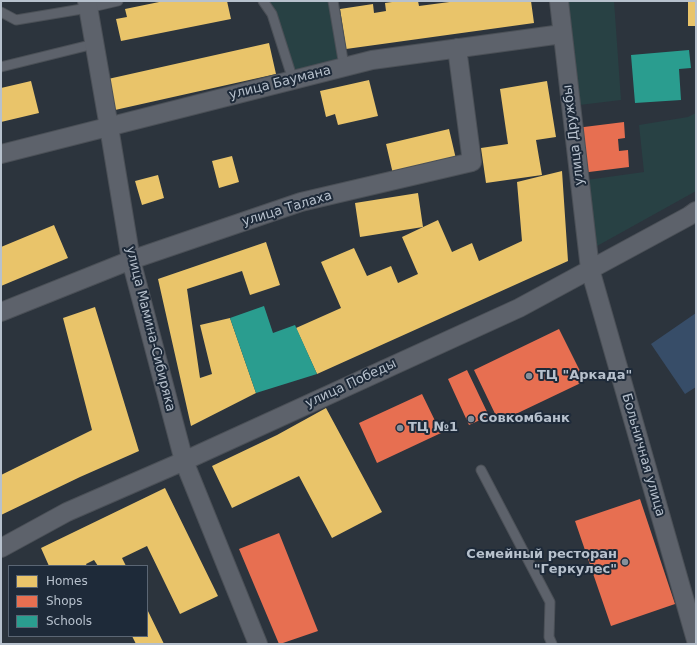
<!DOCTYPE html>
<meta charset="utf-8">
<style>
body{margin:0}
#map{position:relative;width:697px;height:645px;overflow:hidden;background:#2c343d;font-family:"DejaVu Sans",sans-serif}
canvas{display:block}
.frame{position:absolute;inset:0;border:2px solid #b7c1cd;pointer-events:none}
.legend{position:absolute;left:8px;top:565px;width:140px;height:72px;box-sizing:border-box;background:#1e2a39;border:1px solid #5b6674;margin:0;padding:5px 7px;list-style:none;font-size:12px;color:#b7c1cd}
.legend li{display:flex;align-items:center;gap:8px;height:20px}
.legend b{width:20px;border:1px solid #5b6674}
</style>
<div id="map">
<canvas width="697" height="645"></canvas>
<div class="frame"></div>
<ul class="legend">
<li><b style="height:11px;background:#e9c46a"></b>Homes</li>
<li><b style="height:11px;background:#e76f51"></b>Shops</li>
<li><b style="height:11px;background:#2a9d8f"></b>Schools</li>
</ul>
</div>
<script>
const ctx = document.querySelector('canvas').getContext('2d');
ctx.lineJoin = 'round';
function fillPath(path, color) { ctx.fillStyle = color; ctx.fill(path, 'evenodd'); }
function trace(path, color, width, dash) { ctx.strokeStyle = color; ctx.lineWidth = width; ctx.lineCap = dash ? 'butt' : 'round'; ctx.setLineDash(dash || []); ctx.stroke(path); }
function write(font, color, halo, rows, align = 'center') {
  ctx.font = font + ' "DejaVu Sans",sans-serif'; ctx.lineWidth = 4; ctx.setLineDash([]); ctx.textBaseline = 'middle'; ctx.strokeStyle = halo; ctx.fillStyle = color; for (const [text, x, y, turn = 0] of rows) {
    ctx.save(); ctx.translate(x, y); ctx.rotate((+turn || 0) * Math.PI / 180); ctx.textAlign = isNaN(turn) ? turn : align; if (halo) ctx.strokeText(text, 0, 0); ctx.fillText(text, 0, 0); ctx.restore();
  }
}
fillPath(new Path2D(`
 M 263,1 L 333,1 L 344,66 L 293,80 Z
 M 559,1 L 614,1 L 621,100 L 571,106 Z
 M 696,113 L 696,191 L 588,251 L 579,181 L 644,172 L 639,125 L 688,117 Z`), '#284144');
fillPath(new Path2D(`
 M 696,313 L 696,387 L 685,394 L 651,344 Z`), '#374d68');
fillPath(new Path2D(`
 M 164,1 L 227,1 L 231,19 L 121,41 L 116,19 L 127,17 L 125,9 Z
 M 399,1 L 418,1 L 419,6 L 457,1 L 531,1 L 534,23 L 346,49 L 340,9 L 373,4 L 374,13 L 386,11 L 385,3 Z
 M 688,1 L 696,1 L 696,26 L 688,26 Z
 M 269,43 L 276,74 L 115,110 L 108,79 Z
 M 369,80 L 378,116 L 338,125 L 335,114 L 326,117 L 320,91 Z
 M 31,81 L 39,113 L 1,122 L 1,88 Z
 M 547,81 L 556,137 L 536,140 L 542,175 L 486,183 L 481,148 L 508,144 L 500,89 Z
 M 449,129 L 456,159 L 393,174 L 386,144 Z
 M 232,156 L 239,182 L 219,188 L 212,161 Z
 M 562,171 L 568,261 L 317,374 L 296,328 L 341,308 L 321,262 L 354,248 L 367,276 L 391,266 L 398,283 L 418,274 L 402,237 L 438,220 L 452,252 L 472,243 L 479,261 L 522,241 L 517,182 Z
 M 158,175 L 164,198 L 142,205 L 135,181 Z
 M 418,193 L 423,227 L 360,237 L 355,203 Z
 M 54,225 L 68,258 L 1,286 L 1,247 Z
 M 266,242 L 280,285 L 250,295 L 242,271 L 187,289 L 200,378 L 212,374 L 200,325 L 230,318 L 256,393 L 191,426 L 158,279 Z
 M 95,307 L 139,451 L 80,477 L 1,515 L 1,475 L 92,430 L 63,318 Z
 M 326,408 L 382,512 L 332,538 L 299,476 L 232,508 L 212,466 L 277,435 Z
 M 165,488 L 218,596 L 180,614 L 147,546 L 122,558 L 126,566 L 98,566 L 94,560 L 86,564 L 87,566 L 49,566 L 41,548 Z
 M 147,609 L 164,644 L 136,644 L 132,636 L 147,636 Z`), '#e9c46a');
fillPath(new Path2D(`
 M 624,122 L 625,138 L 618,139 L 619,151 L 628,150 L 629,167 L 581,173 L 576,128 Z
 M 559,329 L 585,381 L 499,422 L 474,370 Z
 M 467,370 L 489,416 L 469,425 L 448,379 Z
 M 422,394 L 441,433 L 377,463 L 359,423 Z
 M 640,499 L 675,604 L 611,626 L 575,521 Z
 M 279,533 L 318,631 L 280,644 L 279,644 L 239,549 Z`), '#e76f51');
fillPath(new Path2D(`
 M 689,50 L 691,68 L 679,69 L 681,100 L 635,103 L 631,55 Z
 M 264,306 L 273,333 L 295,325 L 317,374 L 256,393 L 230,318 Z`), '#2a9d8f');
const service = new Path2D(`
 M 263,1 L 272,14 L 293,80
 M 333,1 L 344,66
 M 1,12 L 16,20 L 88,8 L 118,1
 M 1,67 L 94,44
 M 481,470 L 550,602 L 549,637 L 552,644`);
const minor = new Path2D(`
 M 87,1 L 109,127 L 131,260 L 184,461 L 258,644
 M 559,1 L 590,269 L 696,640
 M 1,154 L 372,60 L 562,34
 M 1,312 L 131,260 L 301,202 L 472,162 L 457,48
 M 1,548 L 67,512 L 184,461 L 519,308 L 689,216 L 696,211`);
trace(service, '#4b5057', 11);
trace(minor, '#4b5057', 20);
trace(service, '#5d626b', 9);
trace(minor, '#5d626b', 18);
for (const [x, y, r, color] of [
 [529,376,4,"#86909b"],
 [471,419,4,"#86909b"],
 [400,428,4,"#86909b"],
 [625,562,4,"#86909b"]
]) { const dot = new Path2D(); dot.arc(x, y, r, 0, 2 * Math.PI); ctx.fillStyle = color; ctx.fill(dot); trace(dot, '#1e2a39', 1.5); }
write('13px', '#b7c1cd', '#1e2a39', [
 ["улица Баумана",280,83,-14],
 ["улица Дружбы",574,135,-97],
 ["улица Талаха",287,209,-17],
 ["улица Мамина-Сибиряка",150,329,76],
 ["улица Победы",351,384,-25],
 ["Больничная улица",643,455,74]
]);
write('bold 13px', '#b7c1cd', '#1e2a39', [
 ["ТЦ \"Аркада\"",537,376],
 ["Совкомбанк",479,419],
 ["ТЦ №1",408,428],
 ["Семейный ресторан",617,555,"right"],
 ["\"Геркулес\"",617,570,"right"]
], 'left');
</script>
